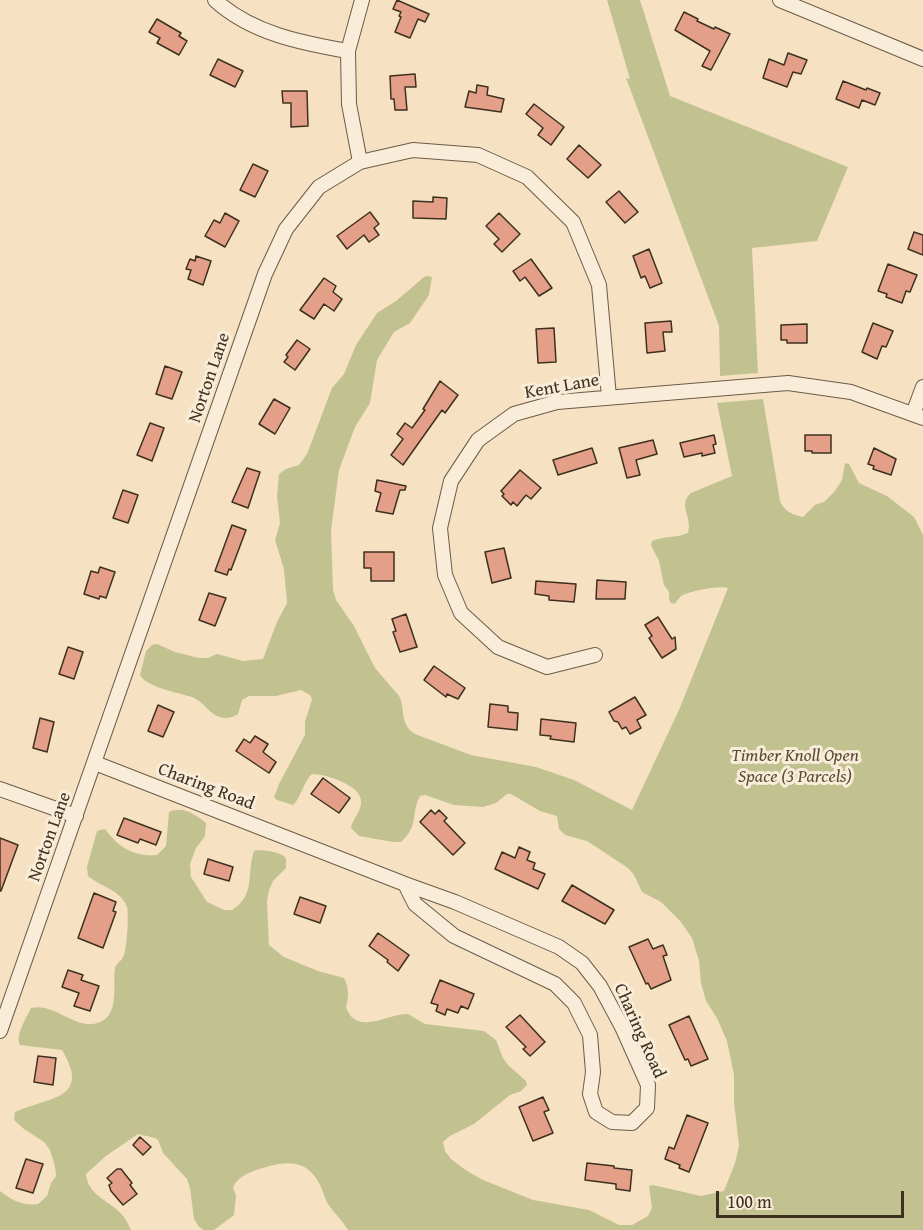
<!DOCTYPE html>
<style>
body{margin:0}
#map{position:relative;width:923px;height:1230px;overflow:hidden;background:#f6e2c3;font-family:"Gentium Book Plus",serif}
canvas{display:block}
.scale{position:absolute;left:716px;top:1191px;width:188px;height:27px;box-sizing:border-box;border:3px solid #3d301f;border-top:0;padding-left:8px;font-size:18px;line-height:21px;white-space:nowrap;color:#3d301f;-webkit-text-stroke:4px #f9ecd8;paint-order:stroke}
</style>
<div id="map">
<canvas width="923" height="1230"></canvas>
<div class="scale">100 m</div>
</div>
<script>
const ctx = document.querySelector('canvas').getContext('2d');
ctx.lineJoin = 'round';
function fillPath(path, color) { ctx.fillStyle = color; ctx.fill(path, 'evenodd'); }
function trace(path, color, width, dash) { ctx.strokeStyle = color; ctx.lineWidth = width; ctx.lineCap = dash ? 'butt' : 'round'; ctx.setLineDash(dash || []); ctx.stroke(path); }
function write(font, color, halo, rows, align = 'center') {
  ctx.font = font + ' "Gentium Book Plus",serif'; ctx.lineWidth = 6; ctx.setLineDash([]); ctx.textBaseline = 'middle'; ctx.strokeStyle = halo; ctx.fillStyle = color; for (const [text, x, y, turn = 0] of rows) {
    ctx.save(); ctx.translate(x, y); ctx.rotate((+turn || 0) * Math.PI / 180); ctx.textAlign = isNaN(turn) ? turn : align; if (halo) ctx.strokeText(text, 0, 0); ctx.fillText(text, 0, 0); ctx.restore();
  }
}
fillPath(new Path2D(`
 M 607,0 L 640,0 L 670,96 L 848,167 L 817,241 L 752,248 L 758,373 L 720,376 L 719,326 L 626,78 L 630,79 Z
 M 428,276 L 432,277 L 429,295 L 410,323 L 394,332 L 377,360 L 370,403 L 355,427 L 339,470 L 331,530 L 333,590 L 336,600 L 354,626 L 375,668 L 399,696 C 406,710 399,724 415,734 L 471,755 L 536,767 L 574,780 L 632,810 L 679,710 L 728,588 C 720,585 689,591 681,596 C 680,597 676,602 675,604 L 671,603 L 669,600 L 669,592 L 664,585 L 659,561 L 651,545 L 652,541 C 664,536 676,538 688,533 C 693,517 677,505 691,493 L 732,476 L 717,403 L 763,399 L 780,501 C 784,511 793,515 803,517 L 815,505 L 824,502 L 835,491 L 842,480 L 845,463 L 849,464 L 859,483 L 887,496 L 914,517 L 923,535 L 923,1230 L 348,1230 C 342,1220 334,1213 328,1204 C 324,1198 323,1189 319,1183 C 306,1159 286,1161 263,1168 C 252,1171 238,1176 233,1187 L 236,1196 L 234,1215 L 214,1230 L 204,1230 L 199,1227 L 194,1219 L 190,1188 L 187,1179 L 163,1153 L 158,1140 L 155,1138 L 138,1134 L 106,1156 L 86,1174 C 88,1197 112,1201 124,1217 C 127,1221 129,1226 131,1230 L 0,1230 L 0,1191 C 11,1200 23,1206 38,1204 L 47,1196 L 51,1183 L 56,1176 L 55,1166 L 50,1150 L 44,1142 L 24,1129 L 14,1120 L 15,1112 C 48,1097 92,1100 62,1050 L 20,1045 C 15,1035 26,1019 31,1008 C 54,1002 75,1030 98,1023 C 121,1015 112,984 115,968 C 116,963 121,962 123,957 C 127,952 129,913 127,907 C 121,890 101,887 88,876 L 87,867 L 97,831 L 105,829 C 118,847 134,857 157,855 L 166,846 L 169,812 C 182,805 197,815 206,823 L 205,836 L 196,848 L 190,864 L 191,877 L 207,902 L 224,910 L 232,910 C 256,895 246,875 254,851 C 260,849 280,852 285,857 C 287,860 286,864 286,868 L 273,881 L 269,890 L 267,902 L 269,945 L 284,957 L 318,971 L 344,978 C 349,987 349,997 346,1007 C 356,1037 389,1013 408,1014 L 425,1024 L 484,1031 L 496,1040 L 503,1058 L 508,1065 L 526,1081 L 527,1085 L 521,1091 L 510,1095 L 474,1124 L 450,1136 L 443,1142 L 445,1151 L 451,1159 L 467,1171 L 483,1180 L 533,1200 L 589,1210 L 619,1225 L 632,1225 L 648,1216 L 652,1208 L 649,1186 L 653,1185 L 701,1196 L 724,1191 L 735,1163 L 739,1146 L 734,1102 L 734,1075 L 727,1041 L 717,1018 L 706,1001 L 701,983 L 699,961 L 692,938 L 681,922 L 661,902 L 642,892 L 634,875 L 628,868 L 587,841 L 565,835 L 559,829 L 557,816 L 540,811 L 511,794 L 507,794 L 496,803 L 483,807 L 454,805 L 425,795 L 420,796 C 410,815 420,824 401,842 L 393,842 L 359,836 L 351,828 C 352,819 362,811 361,801 C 361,785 325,774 312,774 C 303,782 302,796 293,805 L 277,800 L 274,797 L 279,784 L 305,735 L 305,722 L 312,699 L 310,695 L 301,690 L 276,696 L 249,696 L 242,700 L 238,714 C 232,718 226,719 220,717 C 209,714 203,701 192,697 C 179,693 146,687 140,675 L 146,651 L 152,645 L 157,644 L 175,652 L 199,658 L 208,658 L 217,654 L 243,661 L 263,659 L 277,622 L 287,603 L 284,569 L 275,540 L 280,523 L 277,496 L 279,474 L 286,469 L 299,465 L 307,454 L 332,388 L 344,374 L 356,345 L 377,313 L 396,301 L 424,277 Z`), '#c1c290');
const building = new Path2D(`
 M 397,0 L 429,14 L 425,22 L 418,19 L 410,38 L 395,32 L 401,17 L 399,16 L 401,12 L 393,9 Z
 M 684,12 L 698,19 L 697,21 L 714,29 L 715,27 L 730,34 L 711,70 L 702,66 L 710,51 L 675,30 Z
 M 157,19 L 181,33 L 179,36 L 187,41 L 179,55 L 157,43 L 160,38 L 149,32 Z
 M 788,53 L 807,60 L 801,74 L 793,72 L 787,87 L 763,78 L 769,59 L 784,65 Z
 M 218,59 L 243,71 L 235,87 L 210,75 Z
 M 415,74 L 416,87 L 405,87 L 407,110 L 395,110 L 394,99 L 391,99 L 390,76 Z
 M 843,81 L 866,90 L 867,88 L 880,93 L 875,105 L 862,100 L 859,108 L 836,99 Z
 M 477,85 L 488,87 L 487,95 L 504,99 L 501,112 L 465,107 L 469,91 L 476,93 Z
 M 282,91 L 307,91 L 308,126 L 291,127 L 291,103 L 283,103 Z
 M 534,104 L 564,127 L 551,145 L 538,135 L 543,128 L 526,114 Z
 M 579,145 L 601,165 L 588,178 L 567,159 Z
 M 253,164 L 268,171 L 255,197 L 240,190 Z
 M 619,191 L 638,212 L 625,223 L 606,202 Z
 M 433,197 L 447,198 L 446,219 L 413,218 L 413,201 L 433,202 Z
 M 370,212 L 379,224 L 374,228 L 379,235 L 369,242 L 364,235 L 347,249 L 337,236 Z
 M 225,213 L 239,221 L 225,247 L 205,236 L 214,220 L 220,223 Z
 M 499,213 L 520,234 L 502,252 L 494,244 L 499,239 L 486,226 Z
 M 914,232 L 923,235 L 923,255 L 908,249 Z
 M 649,249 L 662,283 L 650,288 L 645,276 L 641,278 L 633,256 Z
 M 196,256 L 211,261 L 203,285 L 188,279 L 191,270 L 186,269 L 190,259 L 195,261 Z
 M 531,259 L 552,288 L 539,296 L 525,277 L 520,281 L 513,271 Z
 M 888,264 L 917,275 L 910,292 L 906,291 L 902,303 L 886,297 L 887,294 L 878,291 Z
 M 324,278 L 336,286 L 333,292 L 342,299 L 334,311 L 324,304 L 314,319 L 300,310 Z
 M 671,321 L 672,332 L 663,332 L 665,351 L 647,353 L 645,323 Z
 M 873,323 L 893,331 L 886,347 L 882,346 L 877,359 L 862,352 Z
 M 807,324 L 807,343 L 787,343 L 787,340 L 781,340 L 781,325 Z
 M 554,328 L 556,362 L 538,363 L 536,329 Z
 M 297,340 L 310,349 L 295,370 L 284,362 L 288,357 L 286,355 Z
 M 165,366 L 182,372 L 172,399 L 156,394 Z
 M 440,381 L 458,395 L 445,413 L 442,410 L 403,465 L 391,455 L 403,439 L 397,434 L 405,423 L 412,428 L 425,410 L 423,409 Z
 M 274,399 L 290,408 L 275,434 L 259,424 Z
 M 150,423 L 164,428 L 152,461 L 137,455 Z
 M 714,435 L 716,444 L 713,445 L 715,453 L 702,456 L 702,453 L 684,457 L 680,443 Z
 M 805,435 L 831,435 L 831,453 L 812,453 L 812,451 L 805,451 Z
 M 653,440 L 657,454 L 636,460 L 640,475 L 627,478 L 619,448 Z
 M 592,448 L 597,463 L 558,475 L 553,460 Z
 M 874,448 L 896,459 L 891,475 L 873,469 L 874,466 L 868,464 Z
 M 247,468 L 260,472 L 248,508 L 232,502 Z
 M 520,470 L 541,488 L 531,499 L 526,495 L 517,506 L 513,502 L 511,505 L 502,496 L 504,494 L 501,491 Z
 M 377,480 L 406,486 L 405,490 L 400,490 L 393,514 L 376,511 L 381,493 L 375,491 Z
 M 123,490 L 138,495 L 128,523 L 113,518 Z
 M 232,525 L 246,530 L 231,570 L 229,569 L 227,575 L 215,571 Z
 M 504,548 L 511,578 L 492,583 L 485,552 Z
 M 364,552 L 394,552 L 394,581 L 371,581 L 371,568 L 364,568 Z
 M 100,567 L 115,572 L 106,598 L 100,596 L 99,599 L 84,594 L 91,571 L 98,573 Z
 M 597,580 L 626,582 L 625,599 L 596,599 Z
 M 536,581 L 576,584 L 574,602 L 549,600 L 549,596 L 535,594 Z
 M 209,593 L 226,598 L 215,626 L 199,620 Z
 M 406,614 L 417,647 L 400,652 L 393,632 L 396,631 L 392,619 Z
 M 658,617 L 672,639 L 675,637 L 676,649 L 662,658 L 649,638 L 652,636 L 645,625 Z
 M 68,647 L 83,652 L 74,679 L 59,674 Z
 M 434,666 L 465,688 L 458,699 L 447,694 L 446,697 L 424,680 Z
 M 635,697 L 646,715 L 637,720 L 641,728 L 630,734 L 626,727 L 622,729 L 618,722 L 614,721 L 609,712 Z
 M 490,704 L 508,706 L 508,712 L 518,713 L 517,730 L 488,727 Z
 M 158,705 L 174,712 L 163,737 L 148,731 Z
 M 40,718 L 54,722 L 47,752 L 33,748 Z
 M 541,719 L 576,723 L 574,742 L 550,739 L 551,736 L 540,735 Z
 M 255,736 L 268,744 L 263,752 L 276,762 L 269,773 L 236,751 L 244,739 L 250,743 Z
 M 323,778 L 350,798 L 339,813 L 311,794 Z
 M 431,810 L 435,814 L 439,810 L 447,818 L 444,821 L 465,843 L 453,855 L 420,822 Z
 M 124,818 L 161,832 L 156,845 L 140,839 L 138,843 L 117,835 Z
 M 0,838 L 18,845 L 1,891 L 0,891 Z
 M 519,847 L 530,852 L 527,860 L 535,863 L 533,869 L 545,874 L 538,889 L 495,869 L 502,852 L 515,858 Z
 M 208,859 L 233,867 L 229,881 L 204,874 Z
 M 572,885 L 614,910 L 605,924 L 562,901 Z
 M 94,893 L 116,902 L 113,911 L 116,912 L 103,948 L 78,938 Z
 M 300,897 L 326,906 L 320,923 L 294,914 Z
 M 378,933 L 409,955 L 398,971 L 387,962 L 388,960 L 369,946 Z
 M 648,939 L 653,949 L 663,945 L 667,955 L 663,956 L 671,980 L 651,989 L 648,983 L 646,984 L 629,947 Z
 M 68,970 L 83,975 L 81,980 L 99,986 L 90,1011 L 74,1006 L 79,993 L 62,987 Z
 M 440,980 L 474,994 L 468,1009 L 461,1006 L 458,1013 L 447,1009 L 445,1015 L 436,1011 L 438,1005 L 431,1003 Z
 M 520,1015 L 545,1042 L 530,1056 L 523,1049 L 526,1047 L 506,1027 Z
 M 689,1016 L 708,1059 L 691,1066 L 688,1059 L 685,1060 L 669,1025 Z
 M 38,1056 L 56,1058 L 53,1085 L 34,1082 Z
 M 543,1097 L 549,1110 L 544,1112 L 553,1133 L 533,1141 L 519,1107 Z
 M 687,1115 L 708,1123 L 689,1172 L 679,1168 L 680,1165 L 665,1159 L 669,1147 L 674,1149 Z
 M 140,1137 L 151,1147 L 143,1155 L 133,1145 Z
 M 26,1159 L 43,1164 L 33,1193 L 16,1188 Z
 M 587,1163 L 614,1166 L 614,1168 L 632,1170 L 630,1191 L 616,1189 L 616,1184 L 585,1180 Z
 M 117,1169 L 121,1169 L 132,1183 L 130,1185 L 137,1194 L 123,1205 L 111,1191 L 109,1185 L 112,1183 L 107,1178 Z`);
fillPath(building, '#e49f89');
trace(building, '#3d301f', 1.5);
const minor = new Path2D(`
 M 215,0 C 251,33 301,43 348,51
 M 780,0 L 923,59
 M 360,162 L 349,104 L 348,51 L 362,0
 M 913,414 L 923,387
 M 595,655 L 547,667 L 498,647 L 461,613 L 445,575 L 440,528 L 451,481 L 478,440 L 514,414 L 557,402 L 788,383 L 851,392 L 923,418
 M 95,763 L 405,884
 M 0,789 L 76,816
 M 405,884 L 455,902 L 559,947 L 582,963 L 600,986 L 622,1027 L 648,1085 L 647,1108 L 632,1123 L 612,1122 L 596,1112 L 590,1094 L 593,1072 L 590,1035 L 574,1003 L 555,984 L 454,936 L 415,904 Z
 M 0,1031 L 265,274 L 286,229 L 319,187 L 360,162 L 413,150 L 478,155 L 527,177 L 573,222 L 599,285 L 609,397`);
trace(minor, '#6b5c48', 16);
trace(minor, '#f9ecd8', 14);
write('18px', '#3d301f', '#f9ecd8', [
 ["Norton Lane",210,378,-71],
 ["Kent Lane",562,387,-10],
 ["Charing Road",206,787,21],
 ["Norton Lane",50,837,-70],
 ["Charing Road",639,1031,66]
]);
write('italic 18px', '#574d36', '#f9ecd8', [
 ["Timber Knoll Open",795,756],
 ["Space (3 Parcels)",795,777]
]);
</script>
